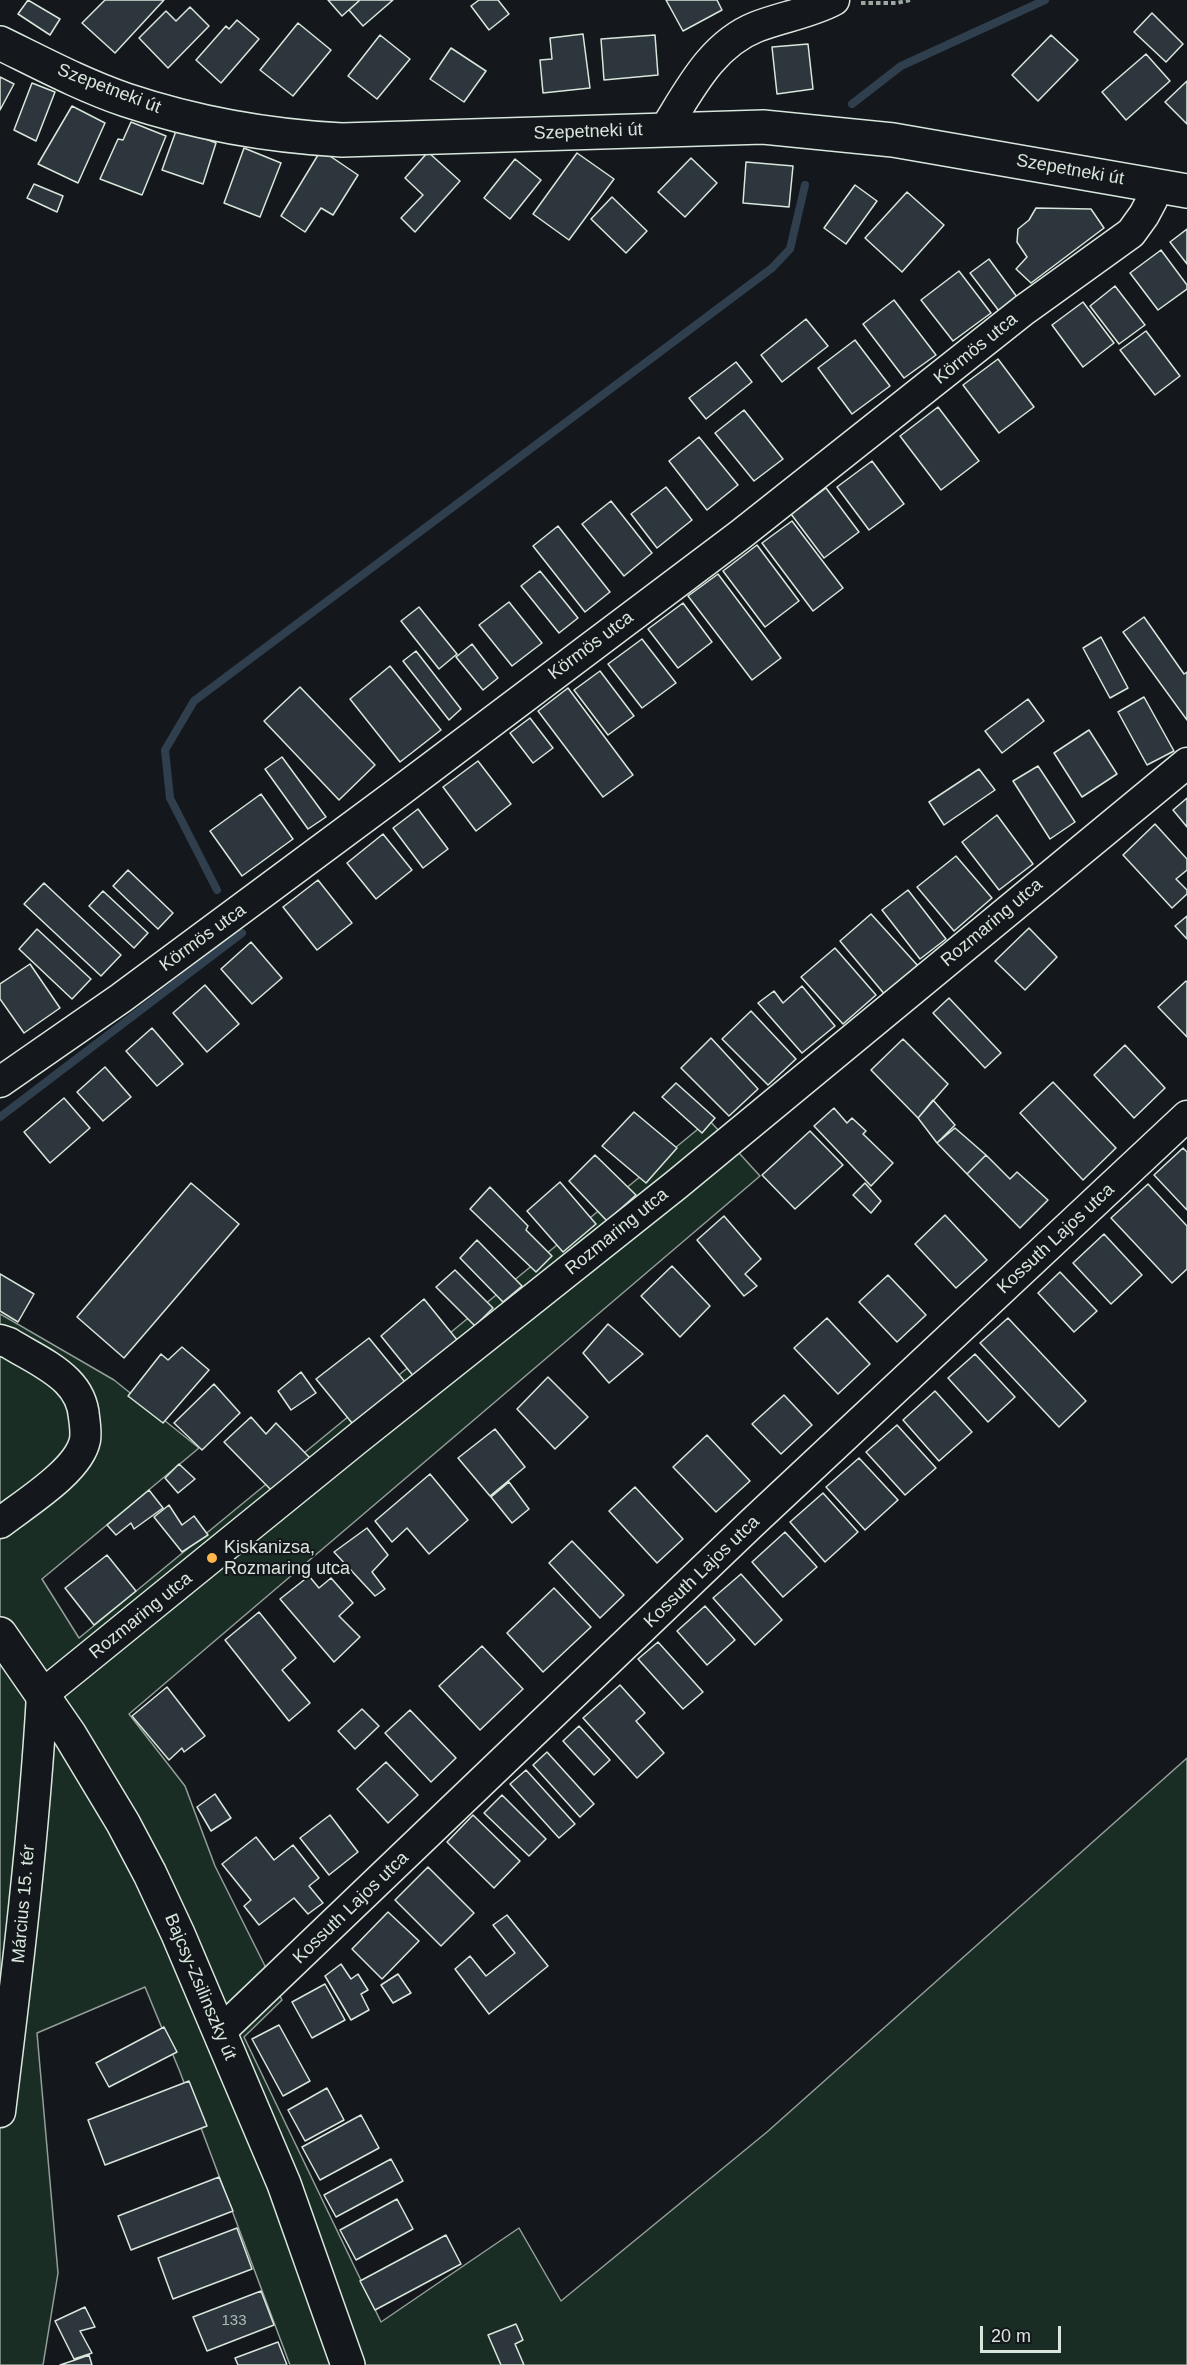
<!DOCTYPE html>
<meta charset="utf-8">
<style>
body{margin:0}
#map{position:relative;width:1187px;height:2365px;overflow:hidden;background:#14181c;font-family:Arial,sans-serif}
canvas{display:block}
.scale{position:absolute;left:980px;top:2326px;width:81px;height:27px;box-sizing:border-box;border:3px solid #d8e6dc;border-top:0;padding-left:8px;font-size:18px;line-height:21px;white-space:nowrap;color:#d8e6dc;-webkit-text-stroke:4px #14181c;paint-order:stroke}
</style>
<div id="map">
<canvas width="1187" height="2365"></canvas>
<div class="scale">20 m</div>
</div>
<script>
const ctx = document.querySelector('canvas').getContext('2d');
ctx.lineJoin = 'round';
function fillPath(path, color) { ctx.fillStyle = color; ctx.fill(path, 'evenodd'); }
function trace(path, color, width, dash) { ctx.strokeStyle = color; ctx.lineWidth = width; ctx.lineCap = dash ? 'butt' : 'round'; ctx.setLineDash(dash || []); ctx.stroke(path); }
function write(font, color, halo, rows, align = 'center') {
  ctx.font = font + ' Arial,sans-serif'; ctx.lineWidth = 4.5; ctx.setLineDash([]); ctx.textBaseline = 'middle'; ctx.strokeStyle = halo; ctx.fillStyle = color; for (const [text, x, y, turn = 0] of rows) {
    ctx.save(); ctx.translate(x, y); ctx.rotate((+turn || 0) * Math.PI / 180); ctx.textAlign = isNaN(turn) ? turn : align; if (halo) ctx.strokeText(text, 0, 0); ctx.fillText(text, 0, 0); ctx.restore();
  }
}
const green = new Path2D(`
 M 709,1120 L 760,1176 L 129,1714 L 185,1786 L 215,1866 L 282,2000 L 244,2037 L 381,2322 L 519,2228 L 561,2301 L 767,2132 L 1187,1758 L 1187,2365 L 290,2365 L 180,2072 L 145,1987 L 37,2033 L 58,2273 L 43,2365 L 0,2365 L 0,1314 L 114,1380 L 199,1448 L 42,1579 L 79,1638 Z`);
fillPath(green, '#1a2d24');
trace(green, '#939e99', 1.5);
trace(new Path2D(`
 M 852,104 L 901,66 L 1045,0
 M 217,890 L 170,798 L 165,750 L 194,701 L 772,268 L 790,249 L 805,185
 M 0,1117 L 242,933`), '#2f3f4d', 8);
const building = new Path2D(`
 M 28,0 L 60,19 L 50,35 L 18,14 Z
 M 105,0 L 164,0 L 115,53 L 82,23 Z
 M 328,0 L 360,0 L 342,16 Z
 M 360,0 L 393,0 L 363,26 L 349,10 Z
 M 479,0 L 498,0 L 509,14 L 489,30 L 471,6 Z
 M 666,0 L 717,0 L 722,10 L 683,31 Z
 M 190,7 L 209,26 L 168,68 L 139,38 L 166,11 L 176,21 Z
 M 1152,13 L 1183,44 L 1166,62 L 1134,32 Z
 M 237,20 L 259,39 L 221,83 L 196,60 L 226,26 L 229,29 Z
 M 298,23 L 331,50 L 293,96 L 260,70 Z
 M 583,34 L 590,88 L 543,93 L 540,60 L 552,59 L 550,38 Z
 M 380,35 L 410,59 L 377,99 L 348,76 Z
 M 655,35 L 658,75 L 604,80 L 601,39 Z
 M 1051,35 L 1078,60 L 1038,101 L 1012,75 Z
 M 808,44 L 813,89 L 777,94 L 772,47 Z
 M 451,48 L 486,71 L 464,102 L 430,79 Z
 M 1146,54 L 1170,81 L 1126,120 L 1102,92 Z
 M 0,77 L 14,84 L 0,110 Z
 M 1187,81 L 1187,124 L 1165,102 Z
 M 32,83 L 55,92 L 36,141 L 14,130 Z
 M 72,106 L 105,123 L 78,183 L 38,164 Z
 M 131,122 L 166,136 L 142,195 L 100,179 L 118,139 L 123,140 Z
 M 177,128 L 216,143 L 203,184 L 162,170 Z
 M 244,148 L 281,163 L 260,217 L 224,203 Z
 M 321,150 L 358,175 L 333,215 L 321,208 L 305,232 L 281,216 Z
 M 428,152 L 460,181 L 415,232 L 401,218 L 423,195 L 405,178 Z
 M 577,153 L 614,179 L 569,240 L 533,214 Z
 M 691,158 L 717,183 L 685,217 L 658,192 Z
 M 515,159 L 541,180 L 510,219 L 484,198 Z
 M 746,162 L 793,166 L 789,207 L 743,203 Z
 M 34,184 L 63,196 L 57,212 L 27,198 Z
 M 855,185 L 877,201 L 846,244 L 824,228 Z
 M 907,192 L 944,225 L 902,272 L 865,238 Z
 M 612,197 L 647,231 L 626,253 L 591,219 Z
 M 1036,208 L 1091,209 L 1104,228 L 1031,283 L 1016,269 L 1027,257 L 1017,242 L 1018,229 L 1029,220 Z
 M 1187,229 L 1187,264 L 1170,242 Z
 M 1161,250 L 1187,285 L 1187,289 L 1158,310 L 1130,273 Z
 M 989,259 L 1017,297 L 999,311 L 970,273 Z
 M 959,271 L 991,313 L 953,341 L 921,300 Z
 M 1115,286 L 1145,325 L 1119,344 L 1090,306 Z
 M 894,300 L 936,355 L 904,378 L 863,324 Z
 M 1083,302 L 1114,343 L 1083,367 L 1052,325 Z
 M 806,319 L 828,346 L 782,382 L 761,355 Z
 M 1146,331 L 1180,376 L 1155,395 L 1120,350 Z
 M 855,340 L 890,386 L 852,414 L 818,368 Z
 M 998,359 L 1034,407 L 999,433 L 963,385 Z
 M 736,362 L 752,382 L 706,419 L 689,398 Z
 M 938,407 L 979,461 L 941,490 L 900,436 Z
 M 744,410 L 783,459 L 754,481 L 715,433 Z
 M 699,437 L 738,485 L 707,510 L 669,461 Z
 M 872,461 L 904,504 L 869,530 L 837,487 Z
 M 666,487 L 692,520 L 657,548 L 631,514 Z
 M 826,488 L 859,532 L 824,558 L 791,514 Z
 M 611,501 L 652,553 L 624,576 L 582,524 Z
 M 792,521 L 843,588 L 813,611 L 762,543 Z
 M 558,526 L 610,592 L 585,612 L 533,546 Z
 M 757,545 L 799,601 L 765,627 L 723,571 Z
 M 540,571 L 578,618 L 559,633 L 521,586 Z
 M 718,574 L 781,658 L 752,680 L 688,596 Z
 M 509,602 L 542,643 L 512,666 L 479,625 Z
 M 683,603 L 712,642 L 678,668 L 648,629 Z
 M 419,607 L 457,654 L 439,669 L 401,621 Z
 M 1144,617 L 1184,674 L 1187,672 L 1187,720 L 1123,632 Z
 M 1101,637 L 1128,688 L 1110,698 L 1083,648 Z
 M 642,639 L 676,683 L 642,708 L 608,664 Z
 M 472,644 L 498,678 L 483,690 L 456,657 Z
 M 416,651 L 461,709 L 449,720 L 403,661 Z
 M 390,666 L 441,730 L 400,762 L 350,699 Z
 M 600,671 L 634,716 L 608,735 L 574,690 Z
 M 300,687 L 375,765 L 339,800 L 264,721 Z
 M 568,688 L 633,775 L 603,797 L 538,711 Z
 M 1144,697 L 1174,751 L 1147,765 L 1118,712 Z
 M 1028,699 L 1044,721 L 1002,753 L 985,731 Z
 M 530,718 L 553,748 L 533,763 L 510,733 Z
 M 1089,730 L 1117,774 L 1082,797 L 1054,753 Z
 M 282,757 L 326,817 L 308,829 L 265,769 Z
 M 478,761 L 511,804 L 476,831 L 443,787 Z
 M 1038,766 L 1075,822 L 1050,839 L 1013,781 Z
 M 979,769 L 995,790 L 944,825 L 929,802 Z
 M 261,794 L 293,839 L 242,876 L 210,831 Z
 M 1187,798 L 1187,827 L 1173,810 Z
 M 418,809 L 448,849 L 423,868 L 393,828 Z
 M 997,815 L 1033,864 L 999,890 L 962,842 Z
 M 1155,824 L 1187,859 L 1187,870 L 1176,879 L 1187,890 L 1187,894 L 1172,908 L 1123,855 Z
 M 383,834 L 412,870 L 376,899 L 347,863 Z
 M 956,856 L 992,898 L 954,931 L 917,887 Z
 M 128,870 L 173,913 L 158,929 L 113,886 Z
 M 318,880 L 352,923 L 317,950 L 283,907 Z
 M 44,883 L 121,955 L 101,976 L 24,904 Z
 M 908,890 L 946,939 L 920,959 L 882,910 Z
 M 103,891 L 148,933 L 134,948 L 89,906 Z
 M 871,914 L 919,967 L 886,996 L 840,941 Z
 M 1187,916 L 1187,939 L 1175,926 Z
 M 1029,928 L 1057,957 L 1025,990 L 995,961 Z
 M 37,929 L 91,979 L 72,999 L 19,949 Z
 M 251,942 L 282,978 L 252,1004 L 221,969 Z
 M 835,948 L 876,995 L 843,1024 L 801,977 Z
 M 30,964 L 60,1008 L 24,1033 L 0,999 L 0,984 Z
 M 1186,981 L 1187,982 L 1187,1037 L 1158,1007 Z
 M 205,985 L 239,1024 L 207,1052 L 173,1013 Z
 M 802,986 L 835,1026 L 802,1053 L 758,1003 L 774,991 L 783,1003 Z
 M 949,998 L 1001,1053 L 985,1068 L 933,1013 Z
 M 751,1011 L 796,1059 L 768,1085 L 722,1039 Z
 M 152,1028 L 183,1064 L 157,1086 L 126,1051 Z
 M 711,1038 L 758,1089 L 729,1116 L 681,1068 Z
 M 903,1039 L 948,1084 L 918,1118 L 871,1070 Z
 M 1125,1045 L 1165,1088 L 1134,1118 L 1094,1075 Z
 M 105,1067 L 131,1097 L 103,1121 L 77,1092 Z
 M 1053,1082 L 1116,1148 L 1083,1180 L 1020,1113 Z
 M 676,1083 L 715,1118 L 702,1133 L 662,1097 Z
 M 64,1098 L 90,1128 L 50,1163 L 24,1132 Z
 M 933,1100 L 955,1125 L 937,1143 L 918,1118 Z
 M 834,1108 L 847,1123 L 852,1118 L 866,1131 L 863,1134 L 893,1163 L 871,1186 L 814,1126 Z
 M 634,1112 L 677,1148 L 646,1183 L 602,1146 Z
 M 955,1128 L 986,1155 L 967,1174 L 937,1143 Z
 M 810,1131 L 843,1165 L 795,1209 L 762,1175 Z
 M 1183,1148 L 1187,1152 L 1187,1210 L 1154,1175 Z
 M 595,1155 L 636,1195 L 607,1221 L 569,1181 Z
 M 986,1155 L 1010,1179 L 1017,1172 L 1048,1200 L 1020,1228 L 967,1174 Z
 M 560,1182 L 596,1224 L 563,1252 L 527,1211 Z
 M 191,1183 L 239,1224 L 124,1358 L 77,1317 Z
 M 865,1183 L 881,1201 L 871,1213 L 853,1195 Z
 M 1148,1184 L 1187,1226 L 1187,1269 L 1172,1283 L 1111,1218 Z
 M 490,1187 L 528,1226 L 526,1230 L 552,1256 L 536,1272 L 470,1209 Z
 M 945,1215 L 987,1260 L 956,1288 L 915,1244 Z
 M 724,1216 L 761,1259 L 745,1274 L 757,1286 L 744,1296 L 697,1240 Z
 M 1104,1234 L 1142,1275 L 1111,1304 L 1073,1263 Z
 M 477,1240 L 522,1286 L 503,1302 L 460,1258 Z
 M 672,1266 L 710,1306 L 680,1337 L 641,1296 Z
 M 455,1270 L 493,1308 L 475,1326 L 436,1287 Z
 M 1060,1272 L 1097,1311 L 1074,1332 L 1038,1293 Z
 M 0,1274 L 34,1294 L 18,1322 L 0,1311 Z
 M 888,1275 L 926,1315 L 897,1342 L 859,1302 Z
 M 424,1299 L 458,1341 L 415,1378 L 381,1336 Z
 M 827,1318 L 870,1364 L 838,1394 L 794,1348 Z
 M 1008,1318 L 1086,1401 L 1059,1427 L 980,1343 Z
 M 608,1324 L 643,1354 L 609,1383 L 583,1353 Z
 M 369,1338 L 405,1382 L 352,1423 L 316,1379 Z
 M 182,1347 L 209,1370 L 163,1423 L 128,1396 L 161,1354 L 168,1360 Z
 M 975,1354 L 1015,1397 L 988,1422 L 948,1378 Z
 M 301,1372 L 316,1393 L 291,1410 L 278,1391 Z
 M 548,1377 L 588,1417 L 555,1449 L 517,1409 Z
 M 214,1384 L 240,1413 L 202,1450 L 174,1423 Z
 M 935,1391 L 972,1432 L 939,1461 L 903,1420 Z
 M 784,1395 L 812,1425 L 781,1454 L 752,1424 Z
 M 251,1417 L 266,1434 L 276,1423 L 310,1458 L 274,1493 L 224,1442 Z
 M 897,1425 L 936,1468 L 905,1495 L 866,1452 Z
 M 495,1429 L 525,1467 L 490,1496 L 458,1458 Z
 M 707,1435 L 750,1481 L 716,1512 L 673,1467 Z
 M 859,1458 L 898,1500 L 865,1530 L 826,1487 Z
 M 179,1464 L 195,1479 L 178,1493 L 165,1478 Z
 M 430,1474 L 468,1520 L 429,1554 L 407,1528 L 392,1542 L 375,1521 Z
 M 509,1482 L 529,1509 L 512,1523 L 491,1497 Z
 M 635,1487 L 683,1539 L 657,1563 L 609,1511 Z
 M 149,1490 L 163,1508 L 134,1529 L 131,1523 L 116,1535 L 107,1525 Z
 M 823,1493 L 858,1532 L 825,1562 L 790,1522 Z
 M 169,1505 L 182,1525 L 194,1516 L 208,1535 L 182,1552 L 154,1517 Z
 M 367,1528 L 388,1555 L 372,1572 L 385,1589 L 375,1596 L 334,1552 Z
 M 785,1532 L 817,1567 L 783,1597 L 752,1562 Z
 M 572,1541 L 624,1595 L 600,1618 L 549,1563 Z
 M 107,1555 L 136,1591 L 94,1625 L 65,1588 Z
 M 741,1574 L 782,1620 L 755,1645 L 713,1598 Z
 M 309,1576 L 319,1588 L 331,1578 L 353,1603 L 339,1616 L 360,1637 L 334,1662 L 280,1599 Z
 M 554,1588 L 591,1627 L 543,1672 L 507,1633 Z
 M 705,1606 L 735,1640 L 707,1665 L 677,1631 Z
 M 259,1612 L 296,1658 L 282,1670 L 310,1703 L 289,1721 L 225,1640 Z
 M 658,1642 L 703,1692 L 683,1709 L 638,1659 Z
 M 482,1646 L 523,1689 L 480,1730 L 439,1686 Z
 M 620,1685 L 645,1713 L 636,1721 L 664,1753 L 637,1778 L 583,1718 Z
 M 167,1687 L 205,1736 L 184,1752 L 182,1748 L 169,1760 L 132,1716 Z
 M 362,1709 L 379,1726 L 355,1749 L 338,1731 Z
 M 410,1710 L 456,1758 L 431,1782 L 385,1733 Z
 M 579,1726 L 610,1760 L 594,1775 L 563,1741 Z
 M 547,1752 L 594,1804 L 580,1817 L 533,1765 Z
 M 386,1762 L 418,1795 L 388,1823 L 357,1789 Z
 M 526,1770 L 575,1824 L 559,1838 L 510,1784 Z
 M 215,1794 L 231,1818 L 211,1831 L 197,1807 Z
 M 502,1795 L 546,1839 L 529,1856 L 484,1813 Z
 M 330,1815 L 358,1852 L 329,1875 L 300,1838 Z
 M 473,1815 L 520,1861 L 494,1888 L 447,1842 Z
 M 256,1837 L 274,1860 L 293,1845 L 319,1878 L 309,1886 L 323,1903 L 308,1914 L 294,1898 L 259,1925 L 244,1906 L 251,1900 L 222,1864 Z
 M 428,1867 L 474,1913 L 441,1946 L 395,1900 Z
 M 388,1912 L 419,1941 L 382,1979 L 352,1949 Z
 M 507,1915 L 548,1966 L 489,2014 L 455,1969 L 470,1956 L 486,1976 L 515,1953 L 493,1925 Z
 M 341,1964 L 351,1979 L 358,1974 L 368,1990 L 361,1994 L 369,2010 L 351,2020 L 325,1976 Z
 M 398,1974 L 411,1993 L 393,2003 L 381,1985 Z
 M 325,1984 L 345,2020 L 312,2038 L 292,2002 Z
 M 279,2025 L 310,2081 L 283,2096 L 252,2039 Z
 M 164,2027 L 177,2052 L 109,2087 L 96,2063 Z
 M 189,2081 L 207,2126 L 105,2165 L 88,2120 Z
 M 327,2088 L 344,2120 L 305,2141 L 288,2110 Z
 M 361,2115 L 379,2148 L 320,2180 L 302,2147 Z
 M 391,2159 L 403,2181 L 336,2217 L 324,2195 Z
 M 219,2177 L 233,2211 L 131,2250 L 118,2216 Z
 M 397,2199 L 413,2229 L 356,2260 L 340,2230 Z
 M 237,2228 L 252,2269 L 173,2299 L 158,2258 Z
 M 446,2235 L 461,2264 L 375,2310 L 360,2281 Z
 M 261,2291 L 274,2325 L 207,2351 L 193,2317 Z
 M 85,2307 L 95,2327 L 80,2331 L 92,2353 L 74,2359 L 55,2321 Z
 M 516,2324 L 523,2340 L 515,2344 L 524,2365 L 501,2365 L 488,2335 Z
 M 278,2342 L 287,2365 L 238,2365 L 235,2358 Z
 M 89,2355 L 92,2365 L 60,2365 L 75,2360 Z`);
fillPath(building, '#2c363c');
trace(building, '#d8e6dc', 1.5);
const minor = new Path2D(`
 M 665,129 C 689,91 711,45 756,27 C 781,17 810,13 834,0
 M 0,1082 L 121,998 L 396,794 L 740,535 L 1024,310 L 1131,233 L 1144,215 L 1152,200 L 1156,185
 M 0,1340 L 9,1343 C 28,1355 51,1365 67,1381 C 77,1391 83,1403 84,1417 C 85,1424 86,1434 85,1440 C 79,1471 24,1504 0,1523
 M 220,2032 L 752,1523 L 1187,1116
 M 0,2112 C 17,1974 34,1835 42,1695 L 357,1439 L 676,1185 L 1187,763`);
const major = new Path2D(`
 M 0,43 C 41,63 82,85 126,100 C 195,123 268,136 342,140 L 763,127 L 893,140 L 1187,191
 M 0,1634 L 70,1735 L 123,1823 L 150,1874 L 178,1934 L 284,2184 L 348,2365`);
trace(minor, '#d8e6dc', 33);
trace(major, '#d8e6dc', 36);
trace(new Path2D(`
 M 861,3 L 897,3 L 910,0`), '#9da8a2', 4, [4.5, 3]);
trace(minor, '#14181c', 30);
trace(major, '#14181c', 33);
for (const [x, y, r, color] of [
 [212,1558,6,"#ffb74d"]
]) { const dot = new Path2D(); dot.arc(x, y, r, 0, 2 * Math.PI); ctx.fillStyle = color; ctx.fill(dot); trace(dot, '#14181c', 2); }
write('15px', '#adbab4', null, [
 ["133",234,2321]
]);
write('18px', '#d8e6dc', '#14181c', [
 ["Szepetneki út",109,89,21],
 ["Szepetneki út",588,132,-2],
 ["Szepetneki út",1070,170,10],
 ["Körmös utca",976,349,-39],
 ["Körmös utca",591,646,-37],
 ["Rozmaring utca",992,923,-40],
 ["Körmös utca",203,938,-36],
 ["Rozmaring utca",617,1232,-39],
 ["Kossuth Lajos utca",1056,1239,-43],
 ["Kossuth Lajos utca",702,1572,-44],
 ["Rozmaring utca",141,1616,-39],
 ["Március 15. tér",24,1904,-85],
 ["Kossuth Lajos utca",351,1908,-44],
 ["Bajcsy-Zsilinszky út",200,1987,67]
]);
write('18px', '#d8e6dc', '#14181c', [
 ["Kiskanizsa,",224,1548],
 ["Rozmaring utca",224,1569]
], 'left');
</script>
